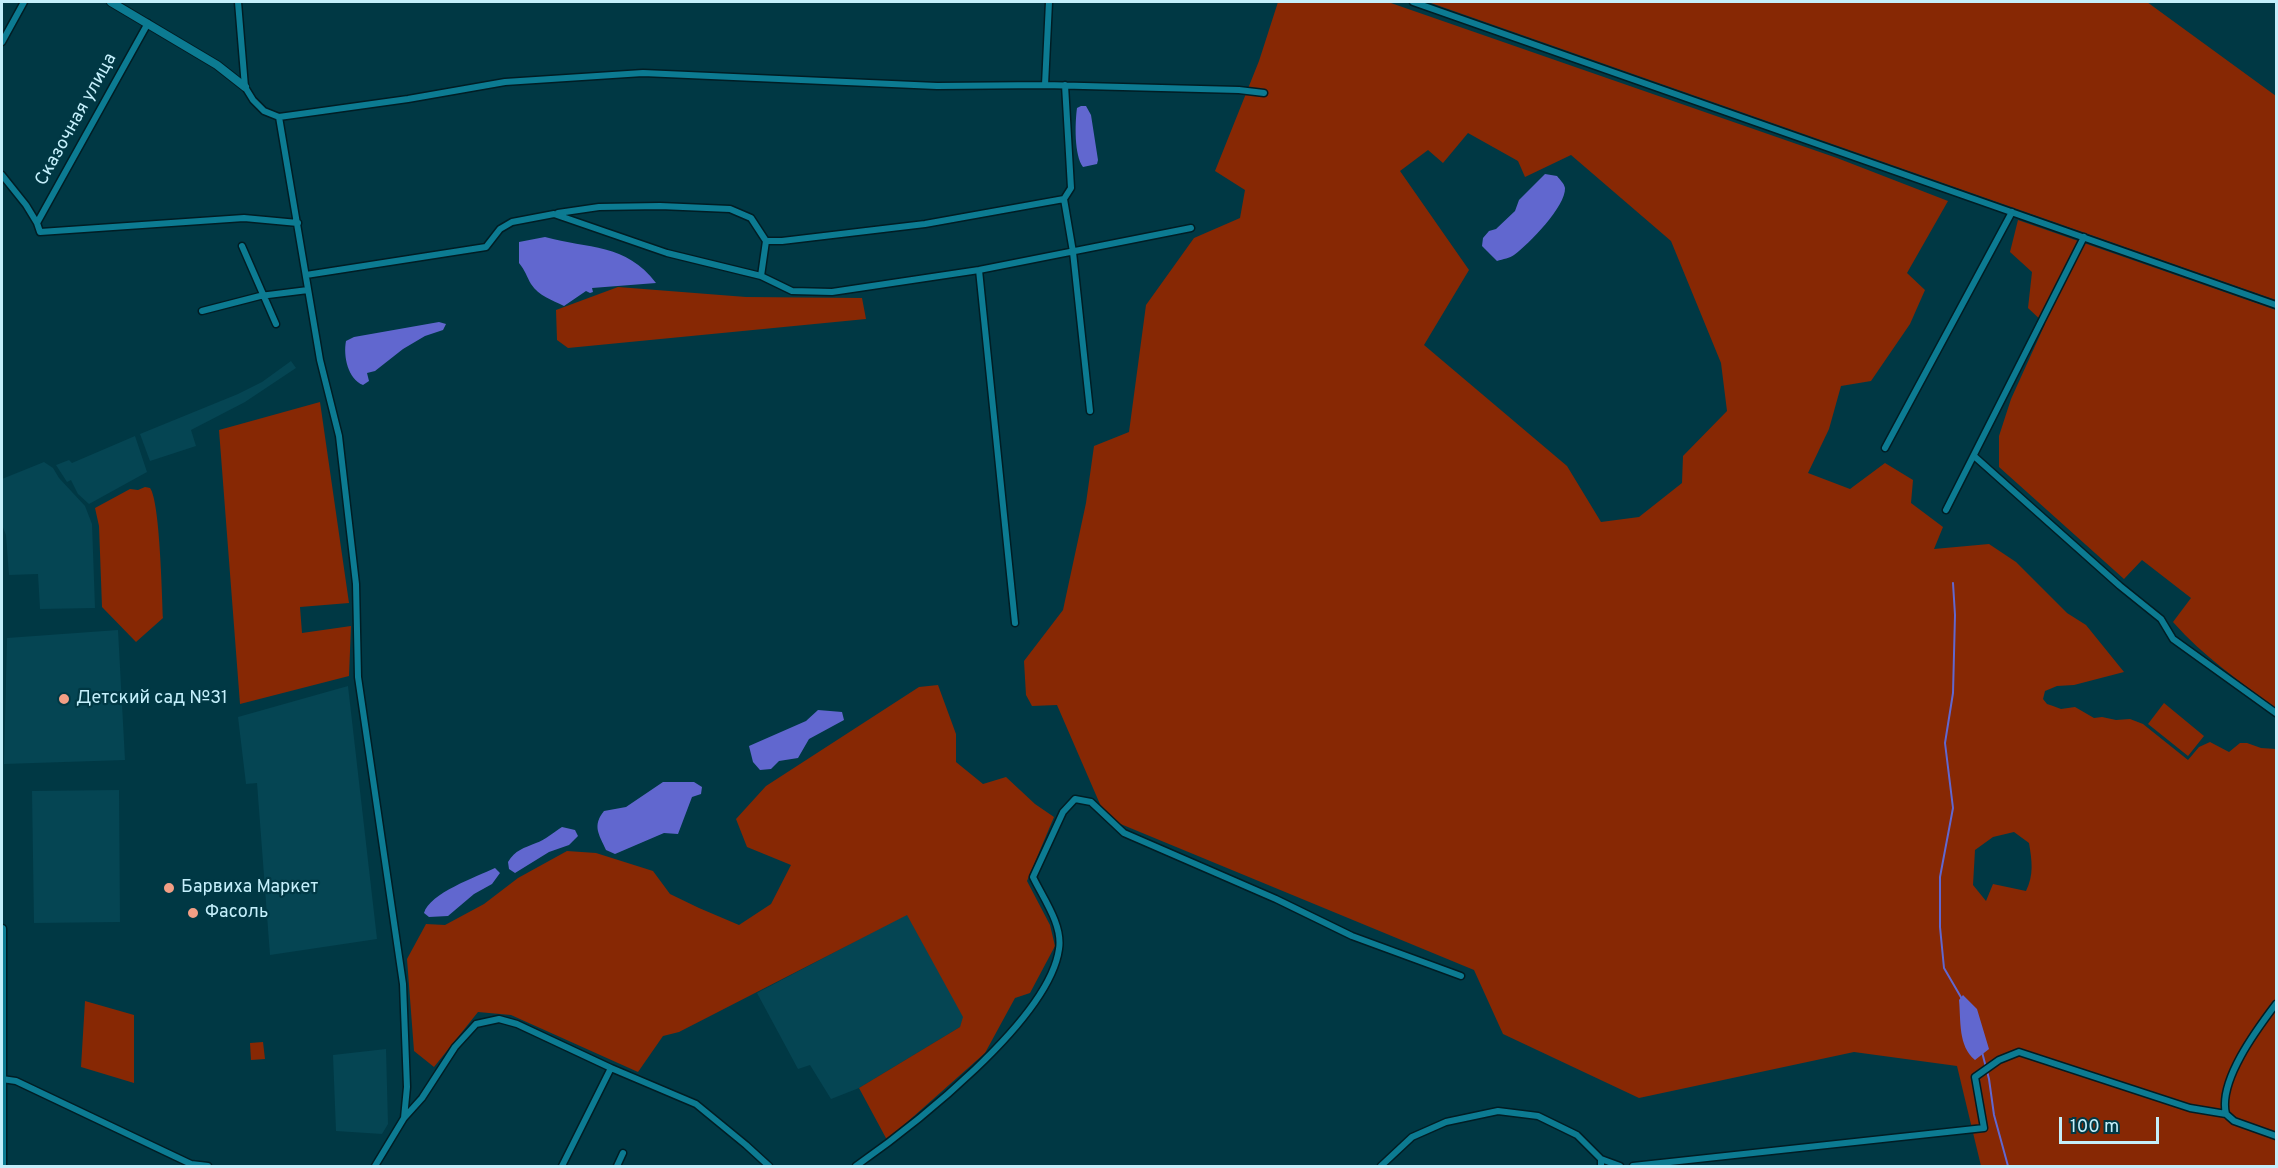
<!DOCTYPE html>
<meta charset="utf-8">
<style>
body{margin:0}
#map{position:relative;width:2278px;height:1168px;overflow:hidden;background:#003844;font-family:Overpass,sans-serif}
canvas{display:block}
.frame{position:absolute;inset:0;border:3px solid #c4effb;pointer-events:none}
.scale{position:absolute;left:2059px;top:1117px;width:100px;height:27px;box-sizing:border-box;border:3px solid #c4effb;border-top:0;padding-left:8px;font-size:18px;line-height:21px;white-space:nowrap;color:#c4effb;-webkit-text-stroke:4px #003844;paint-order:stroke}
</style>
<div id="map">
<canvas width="2278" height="1168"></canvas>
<div class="frame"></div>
<div class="scale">100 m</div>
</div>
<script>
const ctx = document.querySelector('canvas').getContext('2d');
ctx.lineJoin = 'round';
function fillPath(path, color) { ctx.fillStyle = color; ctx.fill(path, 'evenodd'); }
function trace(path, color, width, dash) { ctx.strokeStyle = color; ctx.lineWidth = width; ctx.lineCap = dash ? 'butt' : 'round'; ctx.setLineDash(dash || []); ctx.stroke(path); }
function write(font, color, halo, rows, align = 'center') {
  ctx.font = font + ' Overpass,sans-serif'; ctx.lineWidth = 4.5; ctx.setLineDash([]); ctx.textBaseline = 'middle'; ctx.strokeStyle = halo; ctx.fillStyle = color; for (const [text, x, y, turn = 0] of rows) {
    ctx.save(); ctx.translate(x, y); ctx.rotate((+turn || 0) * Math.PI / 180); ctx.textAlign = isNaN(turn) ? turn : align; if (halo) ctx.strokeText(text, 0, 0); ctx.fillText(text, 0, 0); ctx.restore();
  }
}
fillPath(new Path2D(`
 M 291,361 L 296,368 L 245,402 L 191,430 L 196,446 L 150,461 L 140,434 L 238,394 L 262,382 Z
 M 135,436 L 147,472 L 89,504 L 78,494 L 71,480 L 67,482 L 56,465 L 69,460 L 72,463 Z
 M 44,462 L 53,468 L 59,478 L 85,506 L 92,524 L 95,608 L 40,609 L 38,574 L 9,575 L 6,535 L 2,525 L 2,479 Z
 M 118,630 L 125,760 L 4,764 L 7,638 Z
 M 348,686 L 377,939 L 270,955 L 257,783 L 246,784 L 238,717 Z
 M 119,790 L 120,922 L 34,923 L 32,791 Z
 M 907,914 L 964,1017 L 960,1027 L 859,1088 L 831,1099 L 810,1065 L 798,1069 L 757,993 Z
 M 386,1049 L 388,1124 L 382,1134 L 336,1131 L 333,1055 Z`), '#054553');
fillPath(new Path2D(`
 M 1278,2 L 1388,2 L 1837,158 L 1948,201 L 1907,273 L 1925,290 L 1910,324 L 1871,381 L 1841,386 L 1829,429 L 1808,473 L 1850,489 L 1885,463 L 1913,480 L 1911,503 L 1943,527 L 1934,549 L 1989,544 L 2016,562 L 2067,613 L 2086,625 L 2124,672 L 2074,685 L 2057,686 L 2045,691 L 2043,699 L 2047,704 L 2053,706 L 2061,709 L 2075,707 L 2094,718 L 2102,717 L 2116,720 L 2130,719 L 2143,724 L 2188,760 L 2199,747 L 2210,742 L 2229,752 L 2240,743 L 2247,743 L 2261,748 L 2276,749 L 2276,1166 L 1981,1166 L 1957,1066 L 1854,1052 L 1639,1098 L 1503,1034 L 1474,970 L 1106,818 L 1057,705 L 1032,706 L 1026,695 L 1024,661 L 1063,610 L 1086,503 L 1094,446 L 1129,432 L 1146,305 L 1194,238 L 1240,218 L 1245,190 L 1215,171 L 1259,61 ZM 1468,133 L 1518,161 L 1525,177 L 1571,155 L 1671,241 L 1721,363 L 1727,411 L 1683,456 L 1682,483 L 1639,517 L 1601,522 L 1567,466 L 1424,345 L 1469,270 L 1400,171 L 1428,150 L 1443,163 ZM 2014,832 L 2029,843 C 2032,861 2034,875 2026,891 L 1993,884 L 1986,901 L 1973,885 L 1975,850 L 1993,837 Z
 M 1428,2 L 2147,2 L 2276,96 L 2276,300 Z
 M 2018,220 L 2276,310 L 2276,708 C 2240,682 2203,656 2173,622 L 2191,598 L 2142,560 L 2124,579 L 1999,467 L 1999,436 L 2011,399 L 2045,324 L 2028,308 L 2032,272 L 2010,252 Z
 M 618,287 L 746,297 L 862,298 L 866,319 L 568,348 L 557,340 L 556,310 Z
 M 320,402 L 349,603 L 300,607 L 302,633 L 351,626 L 349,676 L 240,704 L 219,430 Z
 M 145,487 L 150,488 C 160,501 162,596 163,618 L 136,642 L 102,607 L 99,526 L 95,508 L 130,489 L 138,490 Z
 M 938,685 L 956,734 L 956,762 L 983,784 L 1006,777 L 1035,804 L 1054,817 L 1027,881 L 1050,925 L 1055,946 L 1030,993 L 1015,998 L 985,1053 L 887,1140 L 859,1088 L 960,1027 L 963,1017 L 907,915 L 679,1032 L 663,1036 L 638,1072 L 511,1015 L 478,1012 L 434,1067 L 414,1051 L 407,959 L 426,924 L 445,925 L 484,904 L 518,878 L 567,851 L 596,853 L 653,871 L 670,894 L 699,908 L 739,925 L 771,904 L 791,865 L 747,847 L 736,819 L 766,786 L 919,687 Z
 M 2164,703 L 2204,736 L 2188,756 L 2148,724 Z
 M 85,1001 L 134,1015 L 134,1083 L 81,1067 Z
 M 263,1042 L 265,1059 L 251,1060 L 250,1043 Z`), '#872804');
fillPath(new Path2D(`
 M 1081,106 L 1086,106 L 1091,115 L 1098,160 L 1097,164 L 1083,167 C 1074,155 1075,123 1077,108 Z
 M 1545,174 L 1557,176 C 1560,180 1564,183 1565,188 C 1566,206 1529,244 1514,255 C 1510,258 1503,259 1497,261 L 1482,246 L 1483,238 L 1489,231 L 1496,229 L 1515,211 L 1519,200 Z
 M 545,237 C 588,249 626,243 656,283 L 592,288 L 593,292 L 590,293 L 586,291 L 564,306 C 552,300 539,296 531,284 C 527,277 525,270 519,263 L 519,242 Z
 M 439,322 L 446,324 L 443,330 L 425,336 L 403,349 L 375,371 L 367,373 L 369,381 L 363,385 C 348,379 343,356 346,341 L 354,337 Z
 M 818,710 L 842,712 L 844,720 L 809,739 L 798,758 L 779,761 L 771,769 L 760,770 L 753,762 L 749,746 L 806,721 Z
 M 663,782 L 694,782 L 702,787 L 701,794 L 692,797 L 678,834 L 664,833 L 615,854 L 606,850 C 599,834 592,826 604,811 L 626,807 Z
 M 562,827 L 575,830 L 578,836 L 569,845 L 549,852 L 515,873 L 509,869 L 508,862 C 515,850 524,848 536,843 C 545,840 554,832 562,827 Z
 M 495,868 L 500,873 L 492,884 L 474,894 L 448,916 L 429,917 L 424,913 C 430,893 476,877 495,868 Z
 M 1963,995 L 1977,1009 L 1989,1049 L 1975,1060 C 1958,1046 1961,1021 1959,1000 Z`), '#6167cf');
trace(new Path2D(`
 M 1953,583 L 1955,615 L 1953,693 L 1945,743 L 1953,808 L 1940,877 L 1940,927 L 1944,968 L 1962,999
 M 1982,1052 L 1989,1079 L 1994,1115 L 2008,1166`), '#6167cf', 2);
const minor = new Path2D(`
 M 238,2 L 245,87 L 253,100 L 264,111 L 279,117 L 408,99 L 505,82 L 643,73 L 937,86 L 1045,85 L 1239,90 L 1264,93
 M 1413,2 L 2276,305
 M 148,23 L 37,223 L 40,232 L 244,218 L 298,223
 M 2,42 L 24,2
 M 1045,85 L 1049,2
 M 1065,85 L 1071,188 L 1064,199 L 1073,252 L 1090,411
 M 279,117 L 320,360 L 339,436 L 356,584 L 358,677 L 403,984 L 407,1087 L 404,1118
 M 2,175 L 26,205 L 37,223
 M 558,213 L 599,207 L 660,206 L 730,209 L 751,218 L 766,241 L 782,241 L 925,224 L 1064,199
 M 242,246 L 276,324
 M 979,270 L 1015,623
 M 306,275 L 486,247 L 500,229 L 512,222 L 554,214 L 667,253 L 761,276 L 792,291 L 832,292 L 979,270 L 1191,228
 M 761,276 L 766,241
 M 202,311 L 260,296 L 308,290
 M 1885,448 L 2012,212
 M 1974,456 L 2120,586 L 2161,619 L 2173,639 L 2276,713
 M 1946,510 L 2084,237
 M 2,1079 L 16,1081 L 191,1164 L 208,1166
 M 2226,1114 C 2218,1081 2257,1029 2276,1004
 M 1601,1159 L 1620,1166
 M 375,1166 L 404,1118 L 422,1098 L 455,1047 L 476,1024 L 499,1019 L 517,1024 L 611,1068 L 696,1104 L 746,1145 L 769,1166
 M 562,1166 L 611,1068
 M 617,1166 L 623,1153
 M 856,1166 C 913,1126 1049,1020 1059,949 C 1063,925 1043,898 1033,877 L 1063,812 L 1075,799 L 1091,802 L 1124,833 L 1276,899 L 1352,936 L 1461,976
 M 1381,1166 L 1412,1137 L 1446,1122 L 1498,1111 L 1538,1116 L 1577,1135 L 1601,1159 L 1601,1166
 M 1633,1166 L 1984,1128 L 1975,1077 L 1999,1060 L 2019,1052 L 2190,1108 L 2226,1114 L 2234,1121 L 2276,1136`);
const tertiary = new Path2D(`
 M 111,2 L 217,65 L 245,87`);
const secondary = new Path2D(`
 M 2,929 L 2,1166`);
trace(minor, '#001d24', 9);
trace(tertiary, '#001d24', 10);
trace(secondary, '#001d24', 11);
trace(minor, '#0c7b92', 6);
trace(tertiary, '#0c7b92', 8);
trace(secondary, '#0c7b92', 8);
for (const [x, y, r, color] of [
 [64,699,6,"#f39f85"],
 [169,888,6,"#f39f85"],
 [193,913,6,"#f39f85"]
]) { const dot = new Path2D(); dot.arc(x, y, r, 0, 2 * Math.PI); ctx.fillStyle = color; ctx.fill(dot); trace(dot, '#003844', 2); }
write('18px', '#c4effb', '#003844', [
 ["Сказочная улица",77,120,-61]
]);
write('18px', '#c4effb', '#003844', [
 ["Детский сад №31",76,699],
 ["Барвиха Маркет",181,888],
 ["Фасоль",205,913]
], 'left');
</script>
